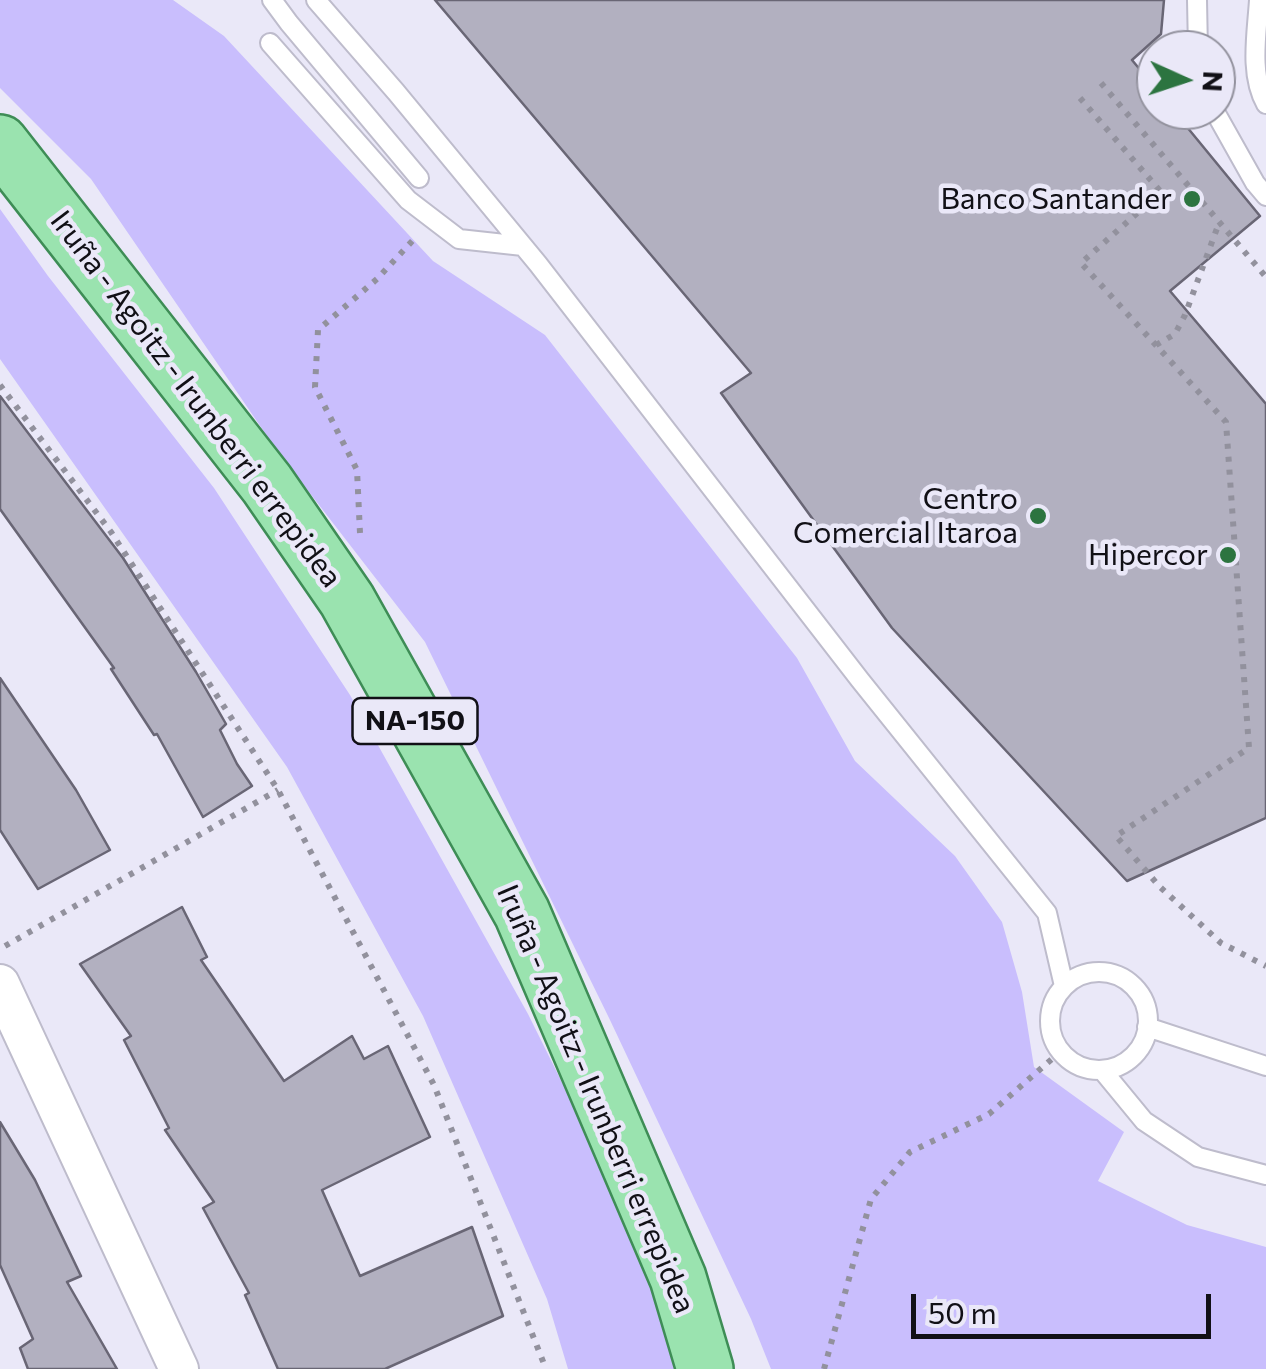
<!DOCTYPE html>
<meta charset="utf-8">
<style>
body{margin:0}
#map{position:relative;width:1266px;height:1369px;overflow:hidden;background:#eae8f8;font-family:Commissioner,sans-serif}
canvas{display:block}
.north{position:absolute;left:1136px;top:30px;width:100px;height:100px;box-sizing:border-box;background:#eae8f8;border:2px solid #93929e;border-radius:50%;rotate:93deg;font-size:28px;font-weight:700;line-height:40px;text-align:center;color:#111016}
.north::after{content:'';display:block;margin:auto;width:35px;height:45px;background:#2c7440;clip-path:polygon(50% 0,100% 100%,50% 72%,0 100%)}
.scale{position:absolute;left:911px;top:1294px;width:300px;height:45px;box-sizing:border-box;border:5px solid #111016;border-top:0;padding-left:12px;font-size:30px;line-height:35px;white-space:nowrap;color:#111016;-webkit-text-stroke:8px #eae8f8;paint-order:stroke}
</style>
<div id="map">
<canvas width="1266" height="1369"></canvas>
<div class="north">N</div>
<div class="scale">50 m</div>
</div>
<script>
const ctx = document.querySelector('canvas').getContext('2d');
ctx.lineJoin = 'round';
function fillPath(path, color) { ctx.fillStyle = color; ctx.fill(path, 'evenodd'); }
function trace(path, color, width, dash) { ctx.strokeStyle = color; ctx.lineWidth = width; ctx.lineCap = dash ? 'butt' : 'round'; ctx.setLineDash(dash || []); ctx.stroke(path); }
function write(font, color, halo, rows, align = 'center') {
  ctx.font = font + ' Commissioner,sans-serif'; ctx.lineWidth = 9; ctx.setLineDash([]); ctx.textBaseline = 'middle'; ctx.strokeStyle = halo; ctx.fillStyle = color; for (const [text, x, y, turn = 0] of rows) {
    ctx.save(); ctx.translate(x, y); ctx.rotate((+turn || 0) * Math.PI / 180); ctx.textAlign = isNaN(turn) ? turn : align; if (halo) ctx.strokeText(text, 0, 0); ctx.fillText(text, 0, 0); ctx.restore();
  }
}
fillPath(new Path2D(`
 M 0,0 L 173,0 L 224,36 L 433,261 L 545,335 L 797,658 L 855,761 L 955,856 L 1002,922 L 1022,992 L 1034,1067 L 1124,1132 L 1098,1181 L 1187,1225 L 1266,1247 L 1266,1369 L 771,1369 L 751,1319 L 610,1020 L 425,642 L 278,452 L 91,179 L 0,88 Z
 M 0,209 L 48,276 L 214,488 L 350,695 L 528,1014 L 625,1209 L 679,1369 L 568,1369 L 547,1299 L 423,1016 L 287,767 L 0,359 Z`), '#c9befd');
const building = new Path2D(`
 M 435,0 L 1164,0 L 1161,34 L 1132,60 L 1156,89 L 1156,110 L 1173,110 L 1260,216 L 1170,291 L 1266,404 L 1266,818 L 1127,881 L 892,628 L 721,393 L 751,373 Z
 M 0,396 L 123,558 L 196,672 L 226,724 L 220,730 L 237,764 L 252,786 L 203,817 L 157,734 L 154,735 L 111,669 L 114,668 L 0,509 Z
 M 0,678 L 76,790 L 110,850 L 38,889 L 0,830 Z
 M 182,907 L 207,957 L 201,960 L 284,1081 L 352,1036 L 364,1059 L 388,1046 L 430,1137 L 322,1190 L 360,1276 L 472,1227 L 503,1316 L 385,1369 L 278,1369 L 245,1295 L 249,1293 L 203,1208 L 214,1202 L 165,1130 L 169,1128 L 124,1040 L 131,1036 L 80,964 Z
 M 0,1122 L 35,1180 L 81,1276 L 67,1282 L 117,1369 L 28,1369 L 20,1348 L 33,1339 L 0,1265 Z`);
fillPath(building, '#b2b0c0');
trace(building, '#696675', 2.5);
const lane = new Path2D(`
 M 272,0 L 289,23 L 419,178
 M 316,0 L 396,92 L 538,264 L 860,680 L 1047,913 L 1064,986
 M 1197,0 L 1198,50
 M 1259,0 C 1257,33 1249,74 1266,104
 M 270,43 L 408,200 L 459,239 L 523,246
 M 1214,110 L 1255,183 L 1266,196
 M1050 1021a49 49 0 1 1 98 0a49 49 0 1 1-98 0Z
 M 1147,1027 L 1266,1066
 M 1102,1070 L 1144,1121 L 1198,1157 L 1266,1175`);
const street = new Path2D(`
 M 0,984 L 179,1369`);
const primary = new Path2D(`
 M 0,143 L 267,484 L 347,600 L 522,913 L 678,1278 L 705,1369`);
trace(lane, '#bebccc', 22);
trace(street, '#bebccc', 42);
trace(primary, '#3e8d56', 60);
trace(new Path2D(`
 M 1101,83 L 1266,277
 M 1080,98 L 1161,192 L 1081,263 L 1226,422 L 1249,748 L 1116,836 L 1159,886 L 1221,943 L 1266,966
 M 1156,345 L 1175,334 L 1185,315 L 1219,223
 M 0,385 L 111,532 L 278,790 L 434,1085 L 546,1369
 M 360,533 L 357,470 L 315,387 L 318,330 L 377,279 L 415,238
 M 5,946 L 278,790
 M 824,1369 L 871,1199 L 910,1152 L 989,1114 L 1061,1051`), '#92919d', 6, [5, 8]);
trace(lane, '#fff', 18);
trace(street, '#fff', 38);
trace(primary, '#9ae3af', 55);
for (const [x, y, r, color] of [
 [1192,199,10,"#2c7440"],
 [1038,516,10,"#2c7440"],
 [1228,555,10,"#2c7440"]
]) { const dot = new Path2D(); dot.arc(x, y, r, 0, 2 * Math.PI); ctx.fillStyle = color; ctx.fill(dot); trace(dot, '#eae8f8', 4); }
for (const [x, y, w] of [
 [415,721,125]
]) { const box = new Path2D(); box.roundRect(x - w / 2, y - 23, w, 46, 8); ctx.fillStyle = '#eae8f8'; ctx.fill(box); trace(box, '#111016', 2.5); }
write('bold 28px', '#111016', null, [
 ["NA-150",415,721]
]);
write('30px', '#111016', '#eae8f8', [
 ["Banco Santander",1172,199],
 ["Centro",1018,499],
 ["Comercial Itaroa",1018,533],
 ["Hipercor",1208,555]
], 'right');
write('30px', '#111016', '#eae8f8', [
 ["Iruña - Agoitz - Irunberri errepidea",196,399,53],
 ["Iruña - Agoitz - Irunberri errepidea",596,1099,67]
]);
</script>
